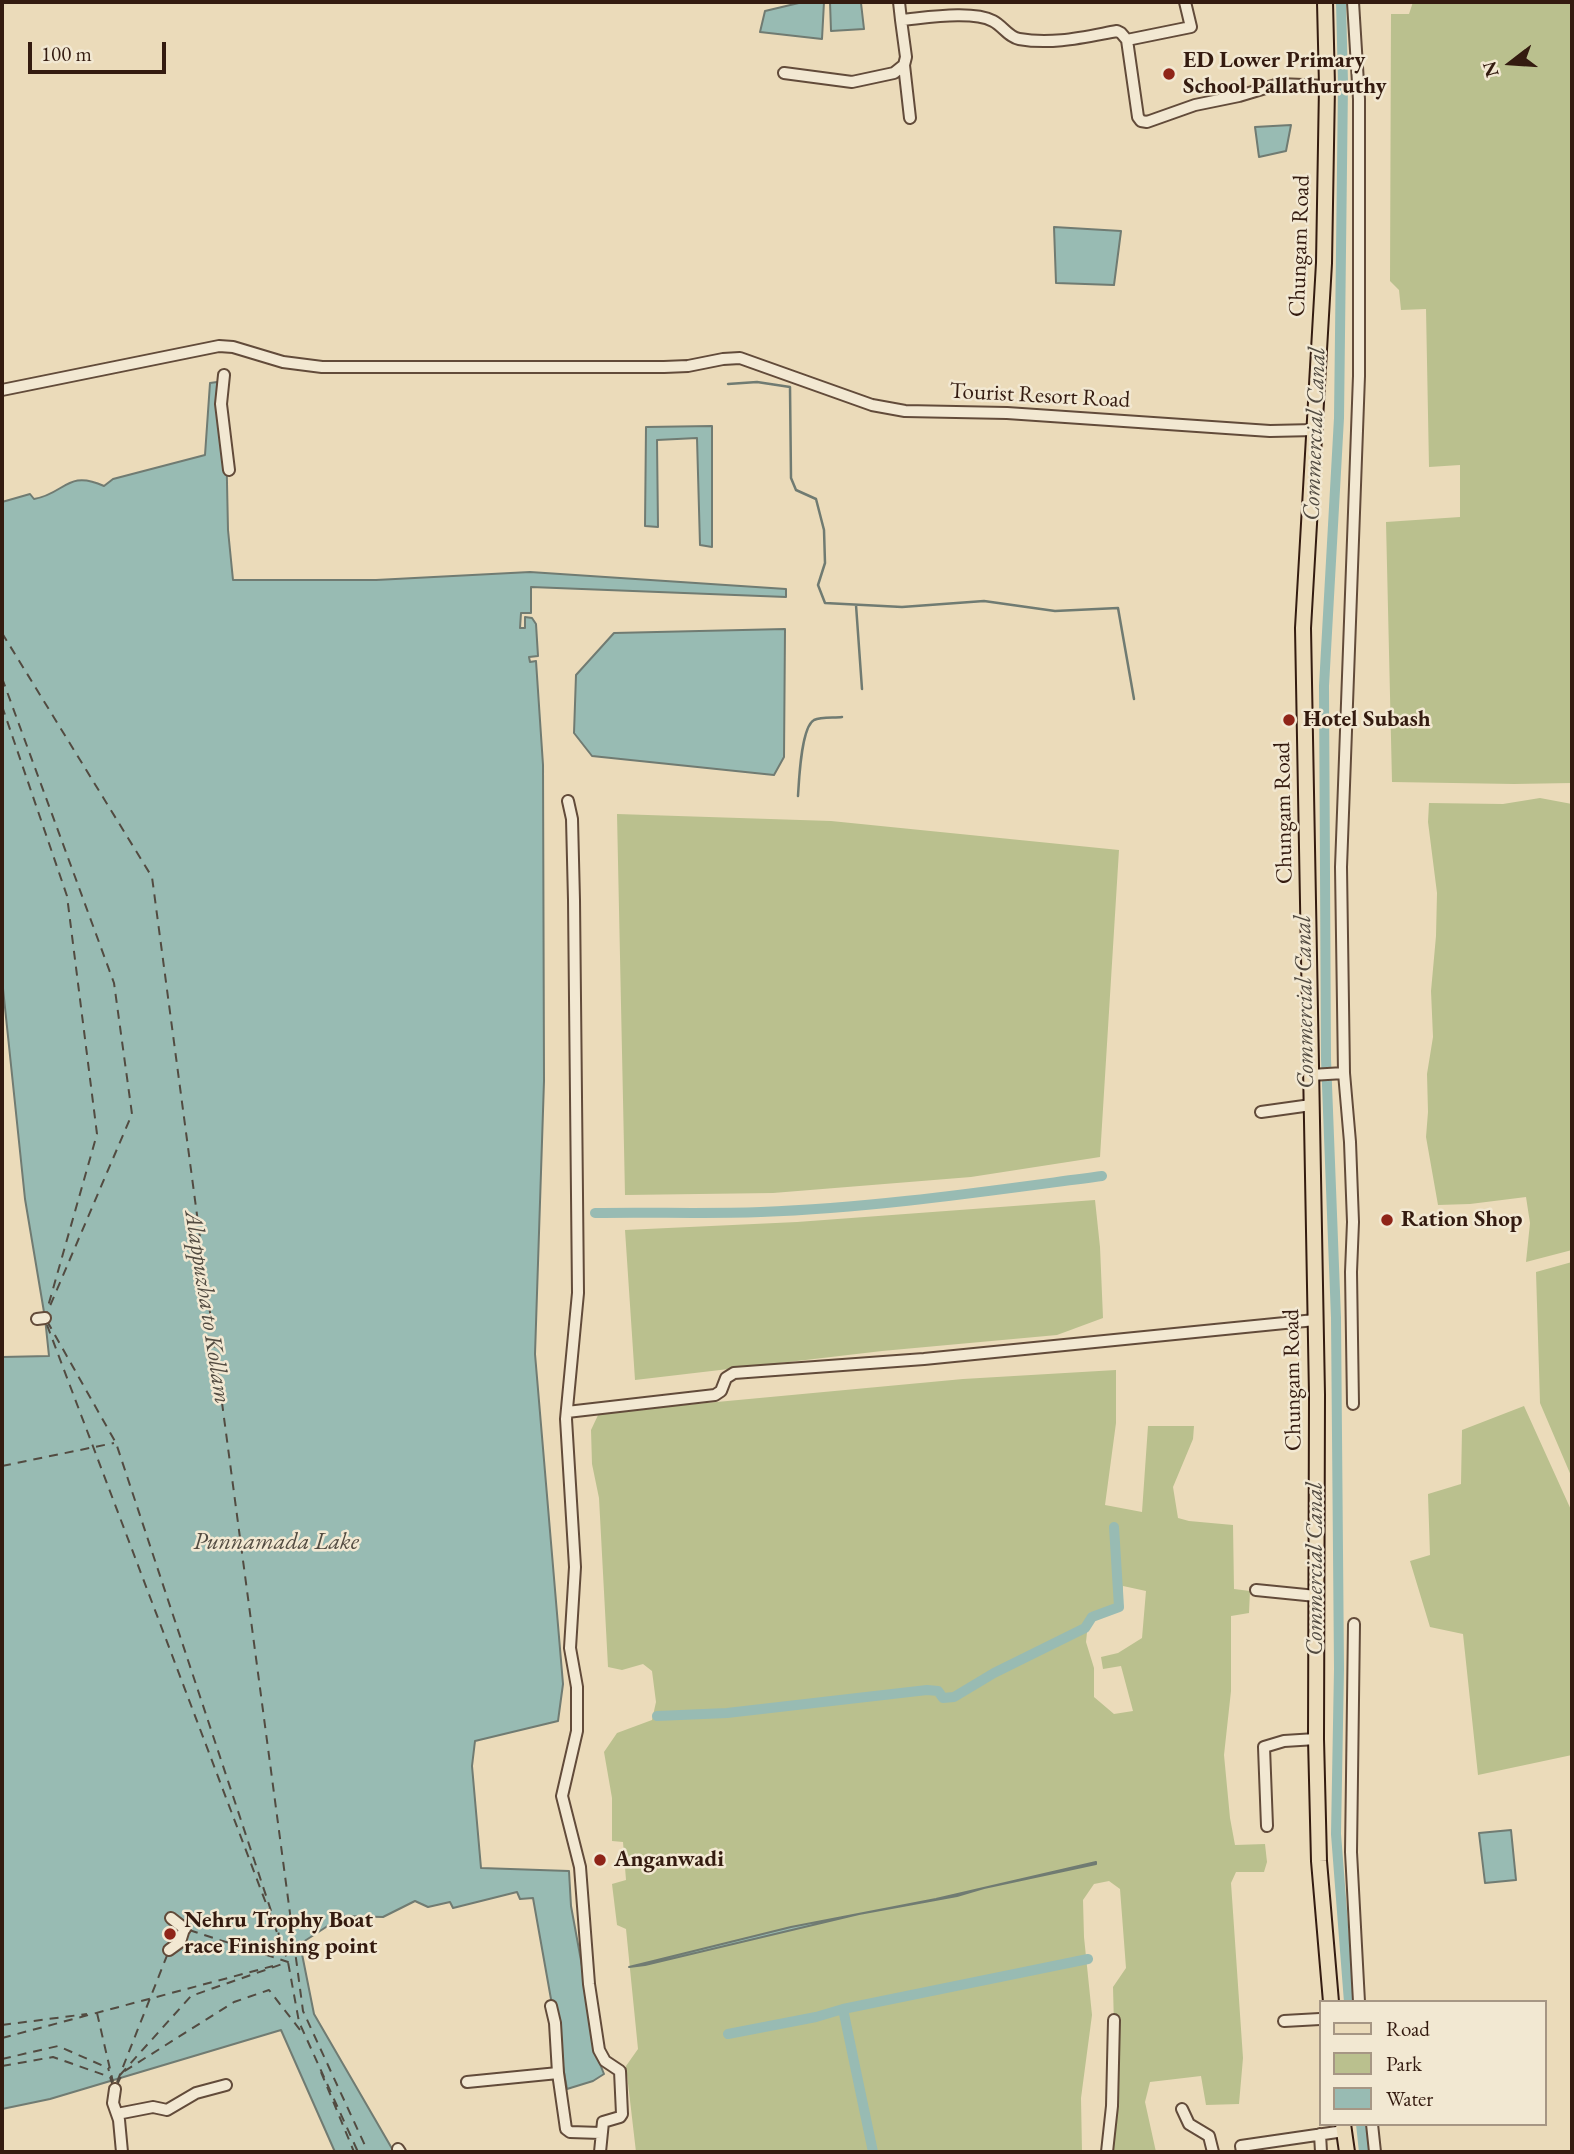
<!DOCTYPE html>
<style>
body{margin:0}
#map{position:relative;width:1574px;height:2154px;overflow:hidden;background:#ebdbba;font-family:"EB Garamond",serif}
canvas{display:block}
.frame{position:absolute;inset:0;border:4px solid #341b10;pointer-events:none}
.legend{position:absolute;left:1319px;top:2000px;width:228px;height:126px;box-sizing:border-box;background:#f2e8d2;border:2px solid #a69684;margin:0;padding:9px 12px;list-style:none;font-size:21px;color:#341b10}
.legend li{display:flex;align-items:center;gap:14px;height:35px}
.legend b{width:35px;border:2px solid #a69684}
.north{position:absolute;left:1476px;top:28px;width:70px;height:70px;-webkit-text-stroke:5px #f2e8d2;paint-order:stroke;rotate:253deg;font-size:19px;font-weight:700;line-height:28px;text-align:center;color:#341b10}
.north::after{content:'';display:block;margin:auto;width:24px;height:32px;background:#341b10;clip-path:polygon(50% 0,100% 100%,50% 72%,0 100%)}
.scale{position:absolute;left:28px;top:42px;width:138px;height:32px;box-sizing:border-box;border:4px solid #341b10;border-top:0;padding-left:9px;font-size:21px;line-height:24px;white-space:nowrap;color:#341b10;-webkit-text-stroke:5px #f2e8d2;paint-order:stroke}
</style>
<div id="map">
<canvas width="1574" height="2154"></canvas>
<div class="frame"></div>
<ul class="legend">
<li><b style="height:9px;background:#ebdbba"></b>Road</li>
<li><b style="height:19px;background:#bac08e"></b>Park</li>
<li><b style="height:19px;background:#98bbb3"></b>Water</li>
</ul>
<div class="north">N</div>
<div class="scale">100 m</div>
</div>
<script>
const ctx = document.querySelector('canvas').getContext('2d');
ctx.lineJoin = 'round';
function fillPath(path, color) { ctx.fillStyle = color; ctx.fill(path, 'evenodd'); }
function trace(path, color, width, dash) { ctx.strokeStyle = color; ctx.lineWidth = width; ctx.lineCap = dash ? 'butt' : 'round'; ctx.setLineDash(dash || []); ctx.stroke(path); }
function write(font, color, halo, rows, align = 'center') {
  ctx.font = font + ' "EB Garamond",serif'; ctx.lineWidth = 5; ctx.setLineDash([]); ctx.textBaseline = 'middle'; ctx.strokeStyle = halo; ctx.fillStyle = color; for (const [text, x, y, turn = 0] of rows) {
    ctx.save(); ctx.translate(x, y); ctx.rotate((+turn || 0) * Math.PI / 180); ctx.textAlign = isNaN(turn) ? turn : align; if (halo) ctx.strokeText(text, 0, 0); ctx.fillText(text, 0, 0); ctx.restore();
  }
}
fillPath(new Path2D(`
 M 1413,2 L 1572,2 L 1572,783 L 1514,784 L 1392,782 L 1386,522 L 1460,517 L 1460,465 L 1429,467 L 1426,309 L 1401,310 L 1399,290 L 1390,281 L 1391,14 L 1409,14 Z
 M 1540,798 L 1572,804 L 1572,1250 L 1526,1262 L 1530,1223 L 1526,1197 L 1470,1204 L 1438,1205 L 1426,1137 L 1428,1112 L 1427,1074 L 1433,1037 L 1431,991 L 1436,936 L 1437,893 L 1428,822 L 1429,803 L 1503,804 Z
 M 617,814 L 831,821 L 1119,850 L 1100,1157 L 971,1177 L 773,1193 L 625,1195 Z
 M 1095,1200 L 1100,1247 L 1103,1318 L 1057,1335 L 882,1351 L 635,1380 L 625,1230 L 797,1222 Z
 M 1572,1262 L 1572,1478 L 1540,1403 L 1536,1272 Z
 M 1116,1370 L 1116,1423 L 1105,1505 L 1142,1512 L 1148,1426 L 1194,1426 L 1193,1439 L 1173,1487 L 1178,1518 L 1189,1521 L 1233,1525 L 1234,1589 L 1250,1591 L 1249,1613 L 1231,1616 L 1231,1691 L 1224,1755 L 1230,1818 L 1235,1845 L 1265,1844 L 1267,1862 L 1264,1872 L 1236,1872 L 1231,1883 L 1243,2058 L 1239,2104 L 1206,2105 L 1201,2076 L 1150,2082 L 1145,2102 L 1156,2152 L 1110,2152 L 1115,2065 L 1113,1987 L 1126,1968 L 1120,1889 L 1109,1881 L 1094,1884 L 1083,1900 L 1084,1937 L 1092,2015 L 1081,2098 L 1082,2152 L 636,2152 L 626,2066 L 638,2049 L 626,1929 L 617,1925 L 612,1884 L 626,1880 L 623,1842 L 612,1841 L 612,1798 L 604,1752 L 617,1733 L 652,1720 L 656,1702 L 652,1671 L 643,1664 L 622,1670 L 608,1667 L 599,1498 L 592,1464 L 591,1430 L 599,1413 L 963,1379 ZM 1123,1586 L 1146,1591 L 1142,1638 L 1118,1653 L 1101,1657 L 1103,1669 L 1121,1666 L 1133,1711 L 1114,1714 L 1094,1697 L 1094,1668 L 1086,1642 L 1089,1613 L 1123,1607 Z
 M 1524,1406 L 1572,1512 L 1572,1755 L 1478,1775 L 1463,1634 L 1430,1627 L 1410,1561 L 1430,1555 L 1428,1494 L 1461,1484 L 1462,1430 Z`), '#bac08e');
const water = new Path2D(`
 M 803,2 L 824,2 L 822,39 L 760,32 L 765,11 Z
 M 830,2 L 861,3 L 864,29 L 831,31 Z
 M 1291,125 L 1286,151 L 1259,157 L 1255,127 Z
 M 1054,227 L 1121,231 L 1114,285 L 1056,283 Z
 M 217,382 L 225,388 L 228,530 L 233,580 L 376,580 L 530,572 L 786,589 L 786,597 L 531,587 L 531,613 L 521,613 L 520,628 L 525,628 L 525,617 L 532,618 L 536,624 L 538,656 L 529,657 L 530,662 L 536,661 L 543,765 L 544,1081 L 535,1354 L 563,1684 L 558,1721 L 475,1741 L 472,1766 L 481,1868 L 569,1871 L 571,1906 L 600,2064 L 604,2074 L 593,2081 L 567,2089 L 533,1898 L 520,1899 L 517,1892 L 453,1908 L 450,1902 L 428,1907 L 415,1901 L 383,1917 L 343,1916 L 300,1944 L 314,2014 L 394,2152 L 335,2152 L 281,2030 L 50,2099 L 2,2109 L 2,1357 L 49,1356 L 45,1318 L 25,1199 L 2,979 L 2,502 L 30,494 L 34,499 C 65,494 67,469 104,486 L 113,479 L 205,455 L 210,383 Z
 M 712,426 L 712,547 L 700,545 L 697,438 L 657,440 L 658,527 L 645,526 L 646,427 Z
 M 785,629 L 784,757 L 774,775 L 592,756 L 574,733 L 576,675 L 614,633 Z
 M 1511,1830 L 1516,1880 L 1485,1883 L 1479,1833 Z
 M 1096,1862 L 1096,1864 L 984,1888 L 957,1896 L 859,1914 L 645,1965 L 629,1967 L 791,1927 L 936,1899 Z`);
fillPath(water, '#98bbb3');
trace(water, '#707b72', 2);
trace(new Path2D(`
 M 728,384 L 757,382 L 790,387 L 791,478 L 796,490 L 816,499 L 824,530 L 825,563 L 818,585 L 825,603 L 902,607 L 984,601 L 1055,611 L 1118,608 L 1134,699
 M 856,605 L 862,689
 M 798,796 C 799,781 801,727 814,720 C 821,717 834,718 842,717`), '#707b72', 2.5);
trace(new Path2D(`
 M 1341,2 L 1343,83 L 1339,418 L 1324,686 L 1326,1059 L 1336,1318 L 1339,1669 L 1336,1834 L 1349,2002
 M 595,1213 C 650,1212 705,1214 761,1212 C 875,1208 988,1191 1102,1176
 M 657,1716 L 727,1713 L 927,1690 L 938,1691 L 943,1698 L 954,1697 L 994,1673 L 1085,1628 L 1092,1617 L 1119,1607 L 1114,1527
 M 843,2009 L 1088,1959
 M 728,2034 L 816,2017 L 843,2009 L 873,2152
 M 1361,2124 L 1364,2152`), '#98bbb3', 10);
trace(new Path2D(`
 M 2,633 L 152,877 L 303,2011 L 368,2152
 M 2,678 L 114,983 L 132,1114 L 47,1313
 M 2,706 L 67,896 L 97,1134 L 47,1310
 M 47,1321 L 116,1443 L 288,1962 L 299,2022 L 358,2152
 M 47,1325 L 278,1935
 M 2,1466 L 114,1443
 M 97,2013 L 113,2082
 M 2,2025 L 87,2014
 M 2,2038 L 273,1966
 M 2,2059 L 58,2046 L 108,2068 L 109,2071
 M 2,2066 L 53,2057 L 110,2077 L 113,2086
 M 321,2072 L 354,2152
 M 120,2075 L 191,1996 L 288,1962 L 189,1930
 M 117,2082 L 168,1953
 M 117,2085 L 123,2072 L 234,2002 L 269,1990 L 304,2035`), '#524b41', 2, [9, 7]);
const minor = new Path2D(`
 M 899,2 L 901,20
 M 1353,2 L 1359,99 L 1359,376 L 1341,867 L 1344,1073 L 1350,1142 L 1353,1222 L 1351,1272 L 1353,1404
 M 1127,40 L 1191,27 L 1185,2
 M 904,65 L 910,118
 M 784,73 L 852,82 L 894,73 L 904,65 L 906,57 L 901,20 C 925,18 972,10 993,21 C 1003,26 1008,37 1019,39 C 1053,45 1084,37 1117,31 L 1121,33 L 1127,40 L 1138,117 L 1141,121 L 1147,122 L 1195,105 L 1239,96 L 1279,84 L 1327,86
 M 224,375 L 221,404 L 229,470
 M 2,390 L 219,346 L 233,347 L 283,362 L 322,367 L 664,367 L 688,366 L 723,359 L 740,358 L 872,405 L 905,411 L 1007,413 L 1270,431 L 1315,430
 M 568,801 L 572,819 L 574,900 L 578,1293 L 566,1419 L 575,1567 L 570,1648 L 577,1687 L 577,1731 L 562,1796 L 580,1867 L 589,1984 L 599,2050 L 605,2061 L 620,2071 L 622,2114 L 620,2117 L 603,2122 L 600,2152
 M 1311,1075 L 1344,1073
 M 1261,1112 L 1311,1105
 M 37,1319 L 45,1318
 M 567,1412 L 715,1395 L 721,1391 L 726,1378 L 734,1373 L 924,1359 L 1315,1320
 M 1256,1590 L 1316,1596
 M 1354,1624 L 1351,1852 L 1359,2002
 M 1267,1826 L 1264,1747 L 1284,1741 L 1316,1739
 M 171,1918 L 185,1929
 M 169,1950 L 180,1942 L 184,1929
 M 551,2006 L 555,2023 L 558,2073 L 566,2129 L 570,2132 L 601,2133
 M 1284,2021 L 1320,2019
 M 467,2082 L 558,2073
 M 115,2089 L 113,2103 L 119,2120 L 122,2152
 M 1182,2109 L 1189,2124 L 1209,2136 L 1213,2152
 M 117,2114 L 153,2107 L 167,2110 L 196,2093 L 226,2085
 M 1372,2124 L 1375,2152
 M 1320,2134 L 1321,2152
 M 398,2149 L 400,2152
 M 1107,2152 L 1112,2106 L 1114,2020
 M 1242,2152 L 1241,2146 L 1344,2131`);
const major = new Path2D(`
 M 1325,2 L 1327,86 L 1324,263 L 1303,628 L 1317,1395 L 1316,1739 L 1319,1861 L 1331,2002
 M 1343,2124 L 1347,2152`);
trace(minor, '#624b3a', 14);
trace(major, '#341b10', 18);
trace(minor, '#f2e8d2', 10);
trace(major, '#ebdbba', 14);
for (const [x, y, r, color] of [
 [1169,74,7,"#8f2418"],
 [1289,720,7,"#8f2418"],
 [1387,1220,7,"#8f2418"],
 [600,1860,7,"#8f2418"],
 [170,1934,7,"#8f2418"]
]) { const dot = new Path2D(); dot.arc(x, y, r, 0, 2 * Math.PI); ctx.fillStyle = color; ctx.fill(dot); trace(dot, '#f2e8d2', 2.5); }
write('bold 23px', '#341b10', '#f2e8d2', [
 ["ED Lower Primary",1183,61],
 ["School Pallathuruthy",1183,87],
 ["Hotel Subash",1303,720],
 ["Ration Shop",1401,1220],
 ["Anganwadi",614,1860],
 ["Nehru Trophy Boat",184,1921],
 ["race Finishing point",184,1947]
], 'left');
write('23px', '#341b10', '#f2e8d2', [
 ["Chungam Road",1300,246,-88],
 ["Tourist Resort Road",1040,396,3],
 ["Chungam Road",1284,813,-91],
 ["Chungam Road",1293,1380,-91]
]);
write('italic 24px', '#524b41', '#f2e8d2', [
 ["Commercial Canal",1315,434,-88],
 ["Commercial Canal",1305,1002,-91],
 ["Alappuzha to Kollam",207,1307,81],
 ["Punnamada Lake",276,1542],
 ["Commercial Canal",1315,1569,-90]
]);
</script>
